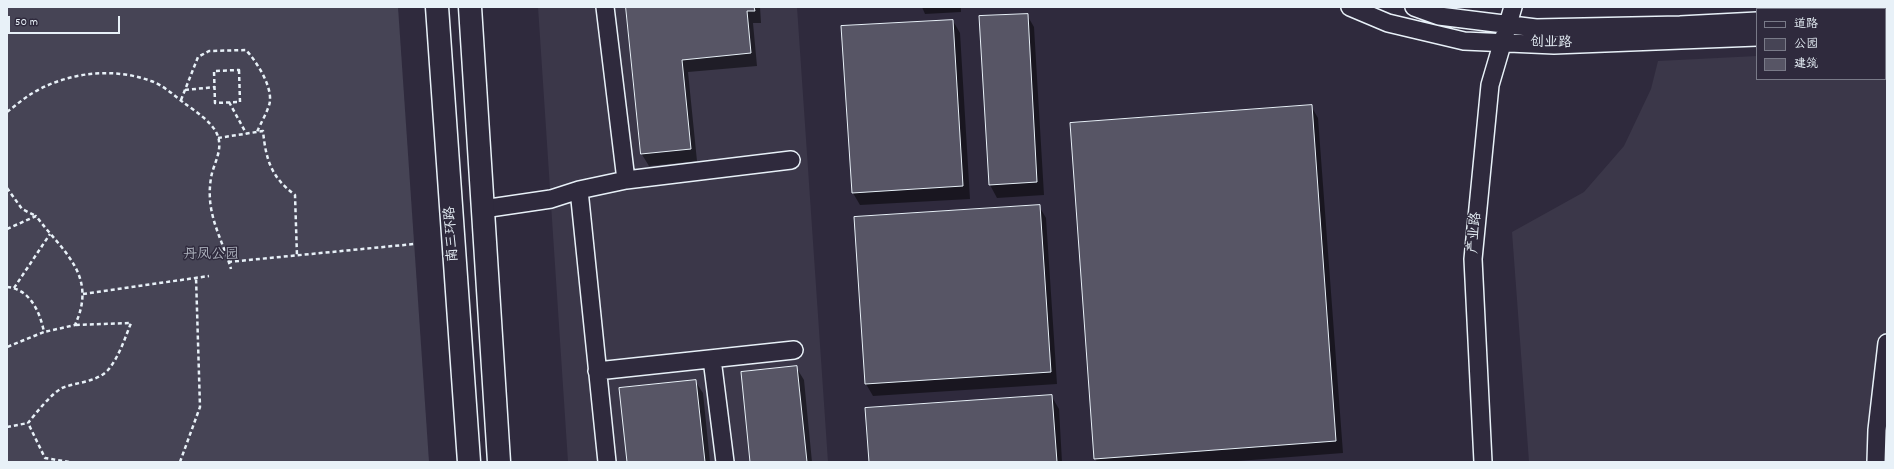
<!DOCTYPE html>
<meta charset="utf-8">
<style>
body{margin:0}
#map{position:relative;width:1894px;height:469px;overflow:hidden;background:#2f2a3d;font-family:Dekko,"LXGW WenKai TC",sans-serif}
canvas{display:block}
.frame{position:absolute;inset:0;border:8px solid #e8f1f8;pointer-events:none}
.legend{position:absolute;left:1756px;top:8px;width:130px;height:72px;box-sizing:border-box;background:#2f2a3d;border:1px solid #797a88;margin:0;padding:5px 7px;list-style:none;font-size:12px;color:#e8f1f8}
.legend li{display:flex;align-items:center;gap:8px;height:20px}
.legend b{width:20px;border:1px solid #797a88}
.scale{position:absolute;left:8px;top:16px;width:112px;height:18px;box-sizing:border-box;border:2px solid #e8f1f8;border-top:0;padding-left:5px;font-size:12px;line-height:14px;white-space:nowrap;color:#e8f1f8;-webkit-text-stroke:3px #2f2a3d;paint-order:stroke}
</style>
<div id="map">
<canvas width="1894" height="469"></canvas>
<div class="frame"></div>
<ul class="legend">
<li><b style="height:5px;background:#2f2a3d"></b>道路</li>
<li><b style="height:11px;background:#464455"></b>公园</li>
<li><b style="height:11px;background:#575565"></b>建筑</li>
</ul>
<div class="scale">50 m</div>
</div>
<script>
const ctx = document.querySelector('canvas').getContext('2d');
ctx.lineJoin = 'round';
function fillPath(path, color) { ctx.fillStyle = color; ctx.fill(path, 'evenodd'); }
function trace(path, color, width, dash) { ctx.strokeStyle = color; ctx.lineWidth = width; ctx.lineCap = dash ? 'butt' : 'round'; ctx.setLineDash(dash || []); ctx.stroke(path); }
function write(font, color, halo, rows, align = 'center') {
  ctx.font = font + ' Dekko,"LXGW WenKai TC",sans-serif'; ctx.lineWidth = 3; ctx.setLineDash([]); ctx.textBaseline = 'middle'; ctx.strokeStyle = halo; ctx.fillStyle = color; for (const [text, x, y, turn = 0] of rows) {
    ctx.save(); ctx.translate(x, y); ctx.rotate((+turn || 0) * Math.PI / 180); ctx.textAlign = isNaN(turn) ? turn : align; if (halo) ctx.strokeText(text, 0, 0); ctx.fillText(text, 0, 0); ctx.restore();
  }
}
fillPath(new Path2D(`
 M 538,7 L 797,7 L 828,462 L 568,462 Z
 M 1885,48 L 1887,48 L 1887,462 L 1529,462 L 1512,232 L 1584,192 L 1624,146 L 1651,89 L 1658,61 L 1757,56 L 1757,79 L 1885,79 Z`), '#3b3749');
fillPath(new Path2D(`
 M 7,7 L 398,7 L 429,462 L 7,462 Z`), '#464455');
fillPath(new Path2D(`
 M 627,7 L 760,7 L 761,23 L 753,23 L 757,66 L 688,72 L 697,161 L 649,166 L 641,153 Z
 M 922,7 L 961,7 L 961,12 L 925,14 Z
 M 1027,15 L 1034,27 L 1044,195 L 997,198 L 990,185 L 980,17 Z
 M 953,21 L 960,33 L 970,199 L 860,205 L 853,193 Z
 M 1311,106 L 1318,118 L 1343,453 L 1225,462 L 1097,462 L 1095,458 Z
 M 1039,206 L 1046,218 L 1057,384 L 873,396 L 866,384 Z
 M 796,367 L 804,380 L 812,462 L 751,462 Z
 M 695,381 L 703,393 L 710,462 L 628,462 Z
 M 1052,397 L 1059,409 L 1062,462 L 870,462 Z`), '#0007');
const building = new Path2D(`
 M 626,7 L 754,7 L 755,11 L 747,11 L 751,53 L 682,60 L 691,149 L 641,154 Z
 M 1028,14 L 1037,182 L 989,185 L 979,16 Z
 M 953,20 L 963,186 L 852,193 L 841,26 Z
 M 1312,105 L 1336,441 L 1094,459 L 1070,123 Z
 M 1040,205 L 1051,372 L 865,384 L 854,217 Z
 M 797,366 L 807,462 L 750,462 L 741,372 Z
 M 696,380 L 705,462 L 627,462 L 619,388 Z
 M 1052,395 L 1057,462 L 869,462 L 865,408 Z`);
fillPath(building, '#575565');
trace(building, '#e8f1f8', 1);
const minor = new Path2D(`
 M 605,7 L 626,180
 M 1350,7 L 1388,23 L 1464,41 L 1554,45 L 1757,37
 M 1414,7 L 1439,16 L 1536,28 L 1680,25 L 1757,21
 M 1885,15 L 1887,15
 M 1885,32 L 1887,31
 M 579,190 L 607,462
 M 483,209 L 551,199 L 579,190 L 626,180 L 791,160
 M 712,359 L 725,462
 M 597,371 L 794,350
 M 1483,462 L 1473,259 L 1490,85 L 1513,7
 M 1876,462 L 1877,430 L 1887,343`);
const major = new Path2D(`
 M 437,7 L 469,462
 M 470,7 L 499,462`);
trace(minor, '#e8f1f8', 20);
trace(major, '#e8f1f8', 25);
trace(new Path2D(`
 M 239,70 L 240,102 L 215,103 L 214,71 Z
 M 185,90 L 215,87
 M 181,100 L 198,57 L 209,51 L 246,50 C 256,61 271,84 270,100 C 270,108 260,124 257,132
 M 229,102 L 246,133
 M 7,112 C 15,106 23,99 31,94 C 67,72 113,67 151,81 C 163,85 175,96 184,103 C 194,110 212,122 217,134 C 224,150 213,164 211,178 C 205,214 222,238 231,269
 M 218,138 L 263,131 C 266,160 271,177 295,195 L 297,256
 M 7,188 L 22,209 L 36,216
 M 7,229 L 36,216 C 63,252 98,275 75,325 L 44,332
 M 228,262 L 414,244
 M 7,287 C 30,289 40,312 44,332 L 7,347
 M 14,288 L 50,234
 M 83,294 L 209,276
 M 7,427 L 28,423
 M 69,462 L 45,458 L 28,423 C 36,413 51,394 62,388 C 77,382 97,382 108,370 C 119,357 125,338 131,323 L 75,325
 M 180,462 L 200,407 L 196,277`), '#e8f1f8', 2.5, [4, 3]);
trace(minor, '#2f2a3d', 17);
trace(major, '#2f2a3d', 22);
write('14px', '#e8f1f8', '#2f2a3d', [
 ["创业路",1551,44,1],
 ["产业路",1476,233,-85],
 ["南三环路",453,234,-94]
]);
write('14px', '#afb4bf', '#2f2a3d', [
 ["丹凤公园",211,256]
]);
</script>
